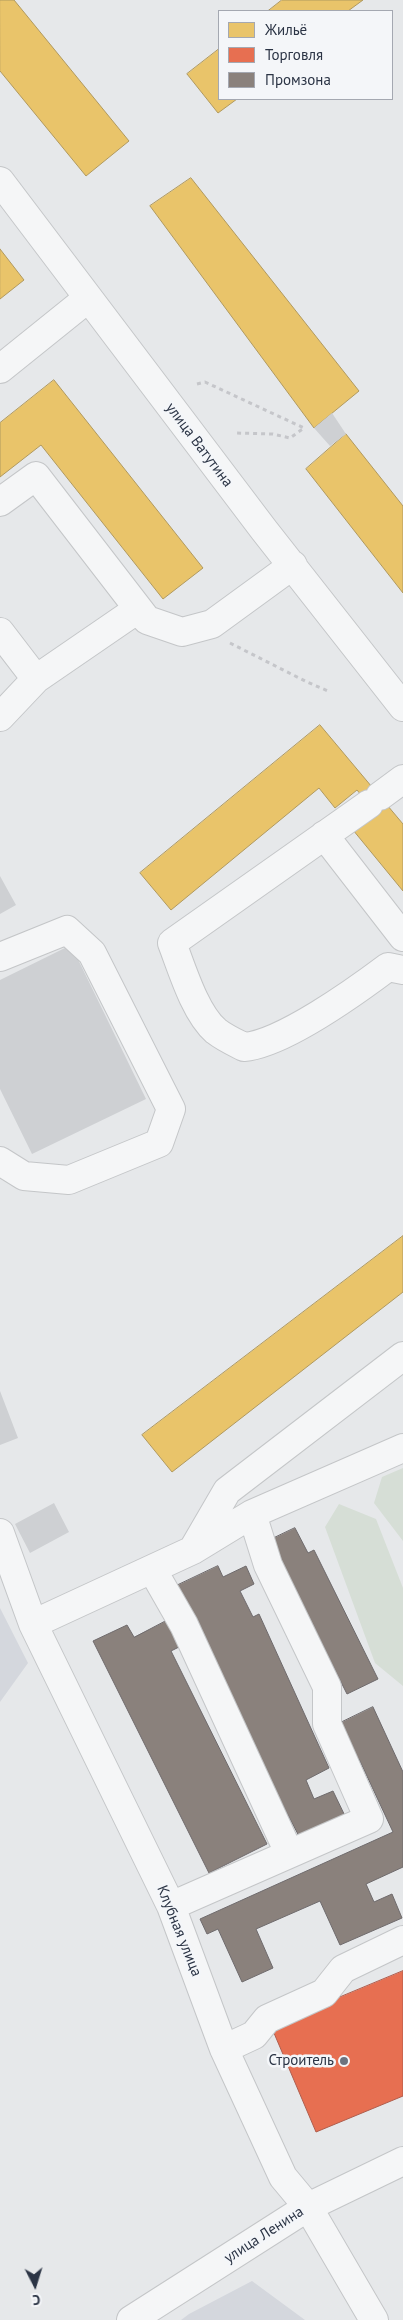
<!DOCTYPE html>
<meta charset="utf-8">
<style>
body{margin:0}
#map{position:relative;width:403px;height:2320px;overflow:hidden;background:#e6e8ea;font-family:"PT Sans",sans-serif}
canvas{display:block}
.legend{position:absolute;left:218px;top:10px;width:175px;height:90px;box-sizing:border-box;background:#f4f6f9;border:1px solid #a4a8b1;margin:0;padding:6px 9px;list-style:none;font-size:15px;color:#2b3445}
.legend li{display:flex;align-items:center;gap:10px;height:25px}
.legend b{width:25px;border:1px solid #a4a8b1}
.north{position:absolute;left:10px;top:2260px;width:50px;height:50px;-webkit-text-stroke:4px #f4f6f9;paint-order:stroke;rotate:175deg;font-size:14px;font-weight:700;line-height:20px;text-align:center;color:#2b3445}
.north::after{content:'';display:block;margin:auto;width:18px;height:22px;background:#2b3445;clip-path:polygon(50% 0,100% 100%,50% 72%,0 100%)}
</style>
<div id="map">
<canvas width="403" height="2320"></canvas>
<ul class="legend">
<li><b style="height:14px;background:#e9c46a"></b>Жильё</li>
<li><b style="height:14px;background:#e76f51"></b>Торговля</li>
<li><b style="height:14px;background:#8a817c"></b>Промзона</li>
</ul>
<div class="north">С</div>
</div>
<script>
const ctx = document.querySelector('canvas').getContext('2d');
ctx.lineJoin = 'round';
function fillPath(path, color) { ctx.fillStyle = color; ctx.fill(path, 'evenodd'); }
function trace(path, color, width, dash) { ctx.strokeStyle = color; ctx.lineWidth = width; ctx.lineCap = dash ? 'butt' : 'round'; ctx.setLineDash(dash || []); ctx.stroke(path); }
function write(font, color, halo, rows, align = 'center') {
  ctx.font = font + ' "PT Sans",sans-serif'; ctx.lineWidth = 5; ctx.setLineDash([]); ctx.textBaseline = 'middle'; ctx.strokeStyle = halo; ctx.fillStyle = color; for (const [text, x, y, turn = 0] of rows) {
    ctx.save(); ctx.translate(x, y); ctx.rotate((+turn || 0) * Math.PI / 180); ctx.textAlign = isNaN(turn) ? turn : align; if (halo) ctx.strokeText(text, 0, 0); ctx.fillText(text, 0, 0); ctx.restore();
  }
}
fillPath(new Path2D(`
 M 0,1608 L 28,1663 L 0,1702 Z
 M 252,2281 L 305,2320 L 181,2320 L 189,2314 Z`), '#d4d7dd');
fillPath(new Path2D(`
 M 403,1468 L 403,1541 L 374,1503 L 382,1477 Z
 M 339,1504 L 376,1519 L 403,1588 L 403,1686 L 375,1663 L 325,1527 Z`), '#d6ded6');
const homes = new Path2D(`
 M 0,0 L 14,0 L 129,141 L 86,176 L 0,71 Z
 M 282,0 L 363,0 L 348,11 L 268,11 Z
 M 219,49 L 219,99 L 237,99 L 218,113 L 187,74 Z
 M 191,178 L 359,391 L 314,428 L 150,206 Z
 M 0,249 L 24,280 L 0,299 Z
 M 54,380 L 203,568 L 163,599 L 41,445 L 0,477 L 0,423 Z
 M 346,434 L 403,506 L 403,593 L 306,469 Z
 M 320,725 L 403,824 L 403,891 L 353,830 L 375,812 L 357,790 L 335,808 L 319,788 L 171,910 L 140,873 Z
 M 403,1236 L 403,1292 L 172,1472 L 142,1435 Z`);
fillPath(homes, '#e9c46a');
trace(homes, '#b0995f', 1);
const shops = new Path2D(`
 M 403,1971 L 403,2096 L 316,2132 L 271,2026 Z`);
fillPath(shops, '#e76f51');
trace(shops, '#af5d4d', 1);
const industry = new Path2D(`
 M 295,1528 L 308,1553 L 314,1550 L 378,1679 L 347,1694 L 270,1540 Z
 M 218,1566 L 223,1577 L 246,1566 L 254,1584 L 240,1591 L 253,1617 L 259,1614 L 329,1768 L 306,1780 L 314,1799 L 333,1791 L 346,1818 L 301,1840 L 234,1712 L 176,1586 Z
 M 168,1620 L 181,1646 L 171,1651 L 267,1844 L 209,1873 L 93,1641 L 127,1625 L 134,1637 Z
 M 373,1707 L 403,1772 L 403,1867 L 366,1884 L 374,1902 L 392,1894 L 402,1918 L 340,1945 L 320,1901 L 256,1929 L 273,1968 L 242,1982 L 218,1929 L 207,1934 L 200,1919 L 393,1832 L 359,1759 L 351,1763 L 334,1726 Z`);
fillPath(industry, '#8a817c');
trace(industry, '#6e6a6c', 1);
fillPath(new Path2D(`
 M 332,413 L 346,434 L 330,446 L 314,428 Z
 M 0,876 L 16,905 L 0,914 Z
 M 71,945 L 146,1099 L 32,1154 L 0,1089 L 0,980 Z
 M 0,1391 L 18,1438 L 0,1445 Z
 M 54,1503 L 69,1532 L 30,1553 L 15,1524 Z`), '#ced0d3');
const minor = new Path2D(`
 M 0,181 L 264,530 L 403,707
 M 0,369 L 87,299
 M 0,502 L 36,476 L 147,620 L 182,632 L 212,624 L 293,565
 M 0,632 L 36,679
 M 0,717 L 36,679 L 138,609
 M 380,796 L 403,779
 M 369,804 L 172,943 C 182,969 195,1013 216,1031 C 225,1038 234,1042 244,1047 C 282,1044 356,991 388,967 L 403,970
 M 324,835 L 403,937
 M 0,957 L 67,930 L 92,953 L 171,1109 L 159,1143 L 69,1180 L 24,1176 L 0,1161
 M 0,1533 L 33,1624 L 171,1906 L 224,2049 L 283,2177 L 308,2207 L 374,2320
 M 195,1546 L 227,1491 L 403,1356
 M 152,1569 L 184,1625 L 289,1853
 M 33,1624 L 193,1550 L 252,1514 L 403,1448
 M 171,1906 L 369,1819 L 327,1724 L 327,1687 L 268,1565 L 252,1514
 M 224,2049 L 254,2035 L 267,2019 L 324,1993 L 343,1969 L 403,1940
 M 131,2320 L 308,2207 L 403,2161`);
trace(minor, '#c4c6c8', 30);
trace(new Path2D(`
 M 197,384 L 205,382 L 304,428 L 290,438 L 273,434 L 236,433
 M 230,643 L 307,682 L 328,691`), '#c5c6ca', 3, [4, 4]);
trace(minor, '#f5f6f7', 28);
for (const [x, y, r, color] of [
 [344,2061,5,"#6c737f"]
]) { const dot = new Path2D(); dot.arc(x, y, r, 0, 2 * Math.PI); ctx.fillStyle = color; ctx.fill(dot); trace(dot, '#f4f6f9', 2); }
write('15px', '#2b3445', '#f4f6f9', [
 ["улица Ватутина",199,445,53],
 ["Клубная улица",179,1931,68],
 ["улица Ленина",264,2235,-33]
]);
write('15px', '#2b3445', '#f4f6f9', [
 ["Строитель",334,2061]
], 'right');
</script>
